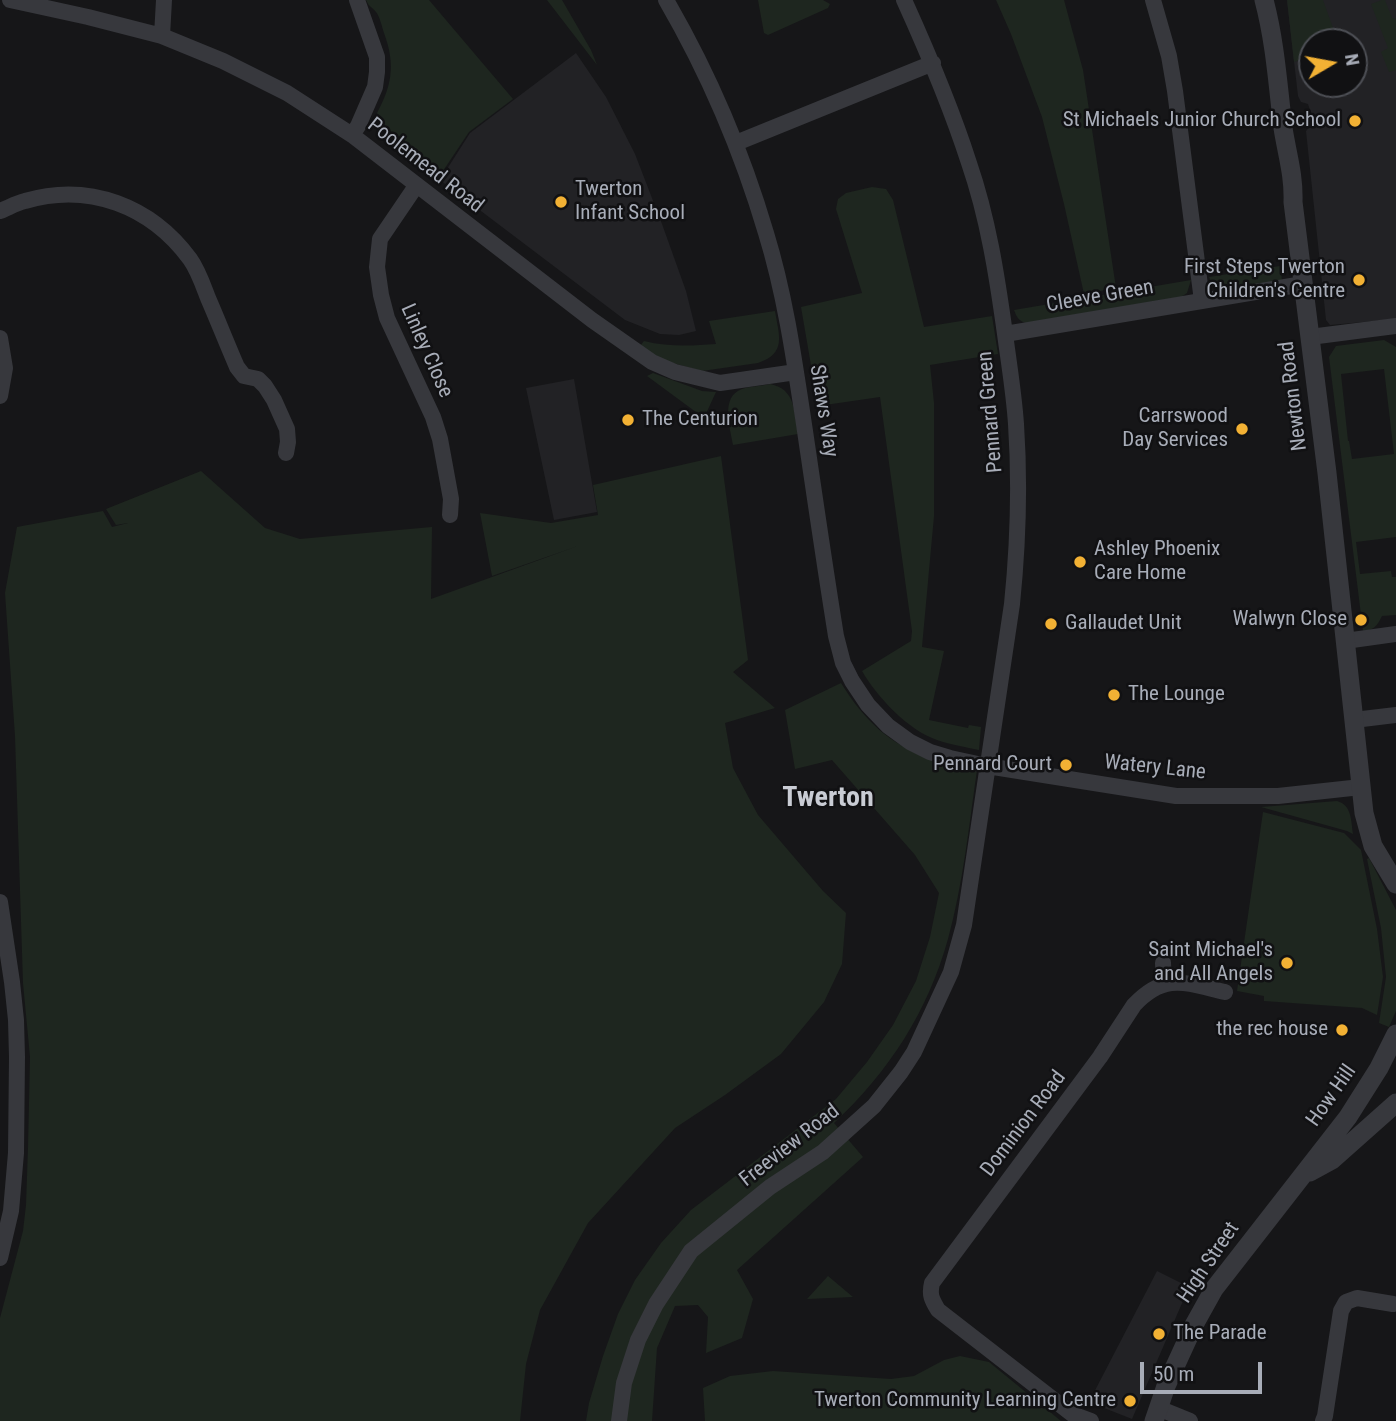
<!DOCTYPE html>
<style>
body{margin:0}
#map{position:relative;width:1396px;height:1421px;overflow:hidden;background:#161618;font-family:"Roboto Condensed",sans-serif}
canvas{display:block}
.north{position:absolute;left:1298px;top:28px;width:70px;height:70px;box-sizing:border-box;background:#111113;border:2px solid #4d4f55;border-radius:50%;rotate:80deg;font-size:19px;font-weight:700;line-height:28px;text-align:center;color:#a8adb8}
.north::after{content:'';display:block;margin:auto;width:24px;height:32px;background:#f2b134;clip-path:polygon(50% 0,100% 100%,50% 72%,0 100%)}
.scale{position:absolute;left:1140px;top:1362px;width:122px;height:32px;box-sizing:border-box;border:4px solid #a8adb8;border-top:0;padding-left:9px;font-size:21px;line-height:24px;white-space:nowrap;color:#a8adb8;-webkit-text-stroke:5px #111113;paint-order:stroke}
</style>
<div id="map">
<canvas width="1396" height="1421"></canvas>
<div class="north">N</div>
<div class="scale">50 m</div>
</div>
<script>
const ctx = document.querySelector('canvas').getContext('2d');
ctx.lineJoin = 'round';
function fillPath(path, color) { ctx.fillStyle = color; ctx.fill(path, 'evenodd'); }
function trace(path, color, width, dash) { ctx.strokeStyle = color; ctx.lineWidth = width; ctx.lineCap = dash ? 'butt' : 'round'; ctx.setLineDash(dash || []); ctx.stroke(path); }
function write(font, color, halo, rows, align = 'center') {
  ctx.font = font + ' "Roboto Condensed",sans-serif'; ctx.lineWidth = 5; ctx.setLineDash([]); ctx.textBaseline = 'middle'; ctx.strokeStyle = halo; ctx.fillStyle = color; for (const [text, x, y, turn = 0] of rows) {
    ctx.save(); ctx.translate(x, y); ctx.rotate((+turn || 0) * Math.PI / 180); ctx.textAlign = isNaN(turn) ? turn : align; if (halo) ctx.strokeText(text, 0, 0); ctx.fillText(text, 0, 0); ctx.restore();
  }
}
fillPath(new Path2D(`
 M 1287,0 L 1396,0 L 1396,319 L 1330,325 L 1326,320 L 1306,131 L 1314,122 L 1308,104 L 1301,102 L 1298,96 ZM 1312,42 L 1354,42 L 1354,84 L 1312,84 Z
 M 576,53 L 606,97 L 635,154 L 662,224 L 686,291 L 696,331 L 679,335 L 660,334 L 625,320 L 440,180 L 470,133 Z
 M 574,379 L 597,512 L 554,520 L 526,388 Z
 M 1157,1271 L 1189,1287 L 1132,1419 L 1089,1402 Z`), '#222225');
fillPath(new Path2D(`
 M 366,0 L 429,0 L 513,99 L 469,132 L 439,177 L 383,136 L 375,117 C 392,86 396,66 384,33 C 382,27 380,17 376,12 C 372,7 369,7 366,0 Z
 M 547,0 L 562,0 L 591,50 L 597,65 Z
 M 758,0 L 823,0 L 830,4 L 828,8 L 768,35 L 764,33 Z
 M 996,0 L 1064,0 L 1083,70 L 1116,288 L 1084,294 L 1064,204 L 1042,117 L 1011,34 Z
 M 1287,0 L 1323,0 L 1338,42 L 1312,42 L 1312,55 L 1294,62 Z
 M 1382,0 L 1385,0 L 1392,18 L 1396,19 L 1396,70 L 1389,72 L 1381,52 L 1388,48 L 1371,4 Z
 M 872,187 L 886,189 L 893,200 L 924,327 L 992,316 L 998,354 L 930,365 L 934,403 L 934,516 L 922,647 L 944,651 L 929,720 L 968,728 L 969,725 L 981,727 L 979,750 C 966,747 951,745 937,740 C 908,730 877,697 862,671 L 911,641 L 912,631 L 880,397 L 818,406 L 801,307 L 862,293 L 836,209 L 838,199 L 846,193 Z
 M 1280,266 L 1282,280 L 1223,290 L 1214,288 L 1209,277 Z
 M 1191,280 L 1187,293 L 1181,297 L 1026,323 C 1019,321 1017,318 1014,310 Z
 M 775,311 C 779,336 787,353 758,363 L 702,371 L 658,359 L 640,346 L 644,341 C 668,347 691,346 716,344 L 709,321 Z
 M 1384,340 L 1396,347 L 1396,537 L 1356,542 L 1360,574 L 1391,571 L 1392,577 L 1396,577 L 1396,615 L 1382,616 C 1377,626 1374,630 1363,631 L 1329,357 L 1336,346 ZM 1384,369 L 1394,454 L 1352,459 L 1349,441 L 1348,441 L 1341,374 Z
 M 653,373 L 702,391 L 716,392 L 704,418 L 647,376 Z
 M 770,384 C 796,389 794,412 798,434 L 733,445 C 730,427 720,397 742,389 C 751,386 762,386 770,384 Z
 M 721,456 L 748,660 L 733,672 L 775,708 L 725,723 L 733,768 L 758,815 L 823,891 L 846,913 L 842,964 L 824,1002 L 781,1054 L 725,1095 L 675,1128 L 588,1223 L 540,1310 L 526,1364 L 520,1421 L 0,1421 L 0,1318 L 23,1231 L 26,1205 L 28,1148 L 30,1057 L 23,983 L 15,736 L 5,593 L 17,527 L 103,511 L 112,527 L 128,523 L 116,525 L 106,509 L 201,471 L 265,528 L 300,539 L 432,527 L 431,599 L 578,546 L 492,576 L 480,513 L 551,523 L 598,515 L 593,485 Z
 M 841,683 C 864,720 888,743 930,759 C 944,765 962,767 977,770 C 969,826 963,884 948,939 C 928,1011 889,1072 834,1123 L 863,1157 L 737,1270 L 753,1299 L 742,1338 L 706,1353 L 708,1317 L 698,1305 L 675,1306 L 657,1348 L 652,1421 L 586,1421 L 589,1403 L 603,1356 L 618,1314 L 635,1280 L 661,1243 L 691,1210 L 836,1099 L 867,1062 L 893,1025 L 916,981 L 930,937 L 939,893 L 915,855 L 832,760 L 795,769 L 785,710 Z
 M 1337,801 C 1352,805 1351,821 1353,834 L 1347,831 L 1261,807 Z
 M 1263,812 L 1344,833 L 1361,850 L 1377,929 L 1383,977 L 1377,1015 L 1362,1008 L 1264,1001 L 1264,996 L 1237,991 Z
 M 1369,858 L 1396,910 L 1396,1011 L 1389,1027 L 1379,1023 L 1386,977 L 1381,928 L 1367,859 Z
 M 828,1276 L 853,1297 L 807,1299 Z
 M 960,1356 L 989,1362 L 1061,1421 L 705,1421 L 703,1388 L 730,1376 L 773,1371 L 891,1379 L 914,1376 L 944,1360 Z`), '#1e261f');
trace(new Path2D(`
 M 10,0 L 88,17 L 162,36 L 223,61 L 287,93 L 352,135 L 592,320 L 652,362 L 675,372 L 720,383 L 796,372
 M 666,0 C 709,74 742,152 766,233 C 786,298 795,365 805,431 C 815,499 825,568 836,636 L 843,663 L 852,681 L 868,705 L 888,726 L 910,742 L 930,752 L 950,758 L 987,766 L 1176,796 L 1278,796 L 1361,787
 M 1153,0 L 1169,56 L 1175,91 L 1202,301
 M 162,36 L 164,0
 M 352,135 L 358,126 L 375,87 L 377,72 L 377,57 L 357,0
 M 736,143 L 933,63
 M 416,186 L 380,239 L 377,267 L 381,295 L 387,318 L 433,417 L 440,439 L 451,499 L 450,515
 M 0,211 C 8,208 16,203 25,201 C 89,182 151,206 190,259 C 198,270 203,285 208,298 C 218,321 227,344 237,367 L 244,376 L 258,379 L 265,386 L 274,400 L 287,429 L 288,442 L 286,453
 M 1005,334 L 1303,284
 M 1310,337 L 1396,326
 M 0,338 L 5,368 L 0,396
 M 1345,641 L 1396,634
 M 1354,720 L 1396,715
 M 0,902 L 12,982 L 16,1020 L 17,1057 L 16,1153 L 11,1211 L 0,1258
 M 1163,963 L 1164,984
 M 1158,1408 L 1190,1421
 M 619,1421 L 624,1383 L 638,1340 L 656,1304 L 691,1251 L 770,1187 L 823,1152 L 874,1106 L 901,1072 L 914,1052 L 951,972 L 964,925 L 1012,604 C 1018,545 1020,484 1016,424 C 1014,394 1009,364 1005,334 C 997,276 988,218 969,163 C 951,107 928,53 904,0
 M 1091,1421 L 1072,1414 L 938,1310 C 932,1300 929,1295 932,1283 L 1100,1057 L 1134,1005 C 1165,972 1186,983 1225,992
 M 1323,1421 L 1325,1416 L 1341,1311 L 1346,1302 L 1357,1298 L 1393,1304`), '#37383d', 16);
trace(new Path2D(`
 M 1264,0 C 1275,41 1278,86 1283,128 C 1287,154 1294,175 1293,202 L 1327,473 L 1364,813 L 1373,846 L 1396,884
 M 1310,1172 L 1332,1160 L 1396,1103
 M 1154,1421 L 1166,1386 L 1194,1325 L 1214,1289 L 1348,1117 L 1379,1068 L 1396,1034`), '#37383d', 19);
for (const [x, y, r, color] of [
 [1355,121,7,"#f2b134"],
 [561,202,7,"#f2b134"],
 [1359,280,7,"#f2b134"],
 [628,420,7,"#f2b134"],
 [1242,429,7,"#f2b134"],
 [1080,562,7,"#f2b134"],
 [1361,620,7,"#f2b134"],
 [1051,624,7,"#f2b134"],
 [1114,695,7,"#f2b134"],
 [1066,765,7,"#f2b134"],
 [1287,963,7,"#f2b134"],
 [1342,1030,7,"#f2b134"],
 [1159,1334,7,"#f2b134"],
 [1130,1401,7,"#f2b134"]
]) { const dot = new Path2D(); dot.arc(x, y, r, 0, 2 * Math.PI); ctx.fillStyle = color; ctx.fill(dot); trace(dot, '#111113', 2.5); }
write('21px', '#a8adb8', '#111113', [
 ["St Michaels Junior Church School",1341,121],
 ["Twerton",575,190,"left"],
 ["Infant School",575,214,"left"],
 ["First Steps Twerton",1345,268],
 ["Children's Centre",1345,292],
 ["Carrswood",1228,417],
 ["Day Services",1228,441],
 ["The Centurion",642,420,"left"],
 ["Ashley Phoenix",1094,550,"left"],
 ["Care Home",1094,574,"left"],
 ["Walwyn Close",1347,620],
 ["Gallaudet Unit",1065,624,"left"],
 ["The Lounge",1128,695,"left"],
 ["Pennard Court",1052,765],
 ["Saint Michael's",1273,951],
 ["and All Angels",1273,975],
 ["the rec house",1328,1030],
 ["The Parade",1173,1334,"left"],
 ["Twerton Community Learning Centre",1116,1401]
], 'right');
write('21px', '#a8adb8', '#111113', [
 ["Poolemead Road",425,166,38],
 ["Cleeve Green",1100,297,-10],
 ["Linley Close",426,351,66],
 ["Newton Road",1294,396,-97],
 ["Shaws Way",823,411,81],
 ["Pennard Green",991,412,-95],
 ["Watery Lane",1155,768,6],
 ["How Hill",1332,1096,-55],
 ["Dominion Road",1024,1124,-53],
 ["Freeview Road",790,1146,-38],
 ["High Street",1209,1263,-56]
]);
write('bold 28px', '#c9ccd4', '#111113', [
 ["Twerton",828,799]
]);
</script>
